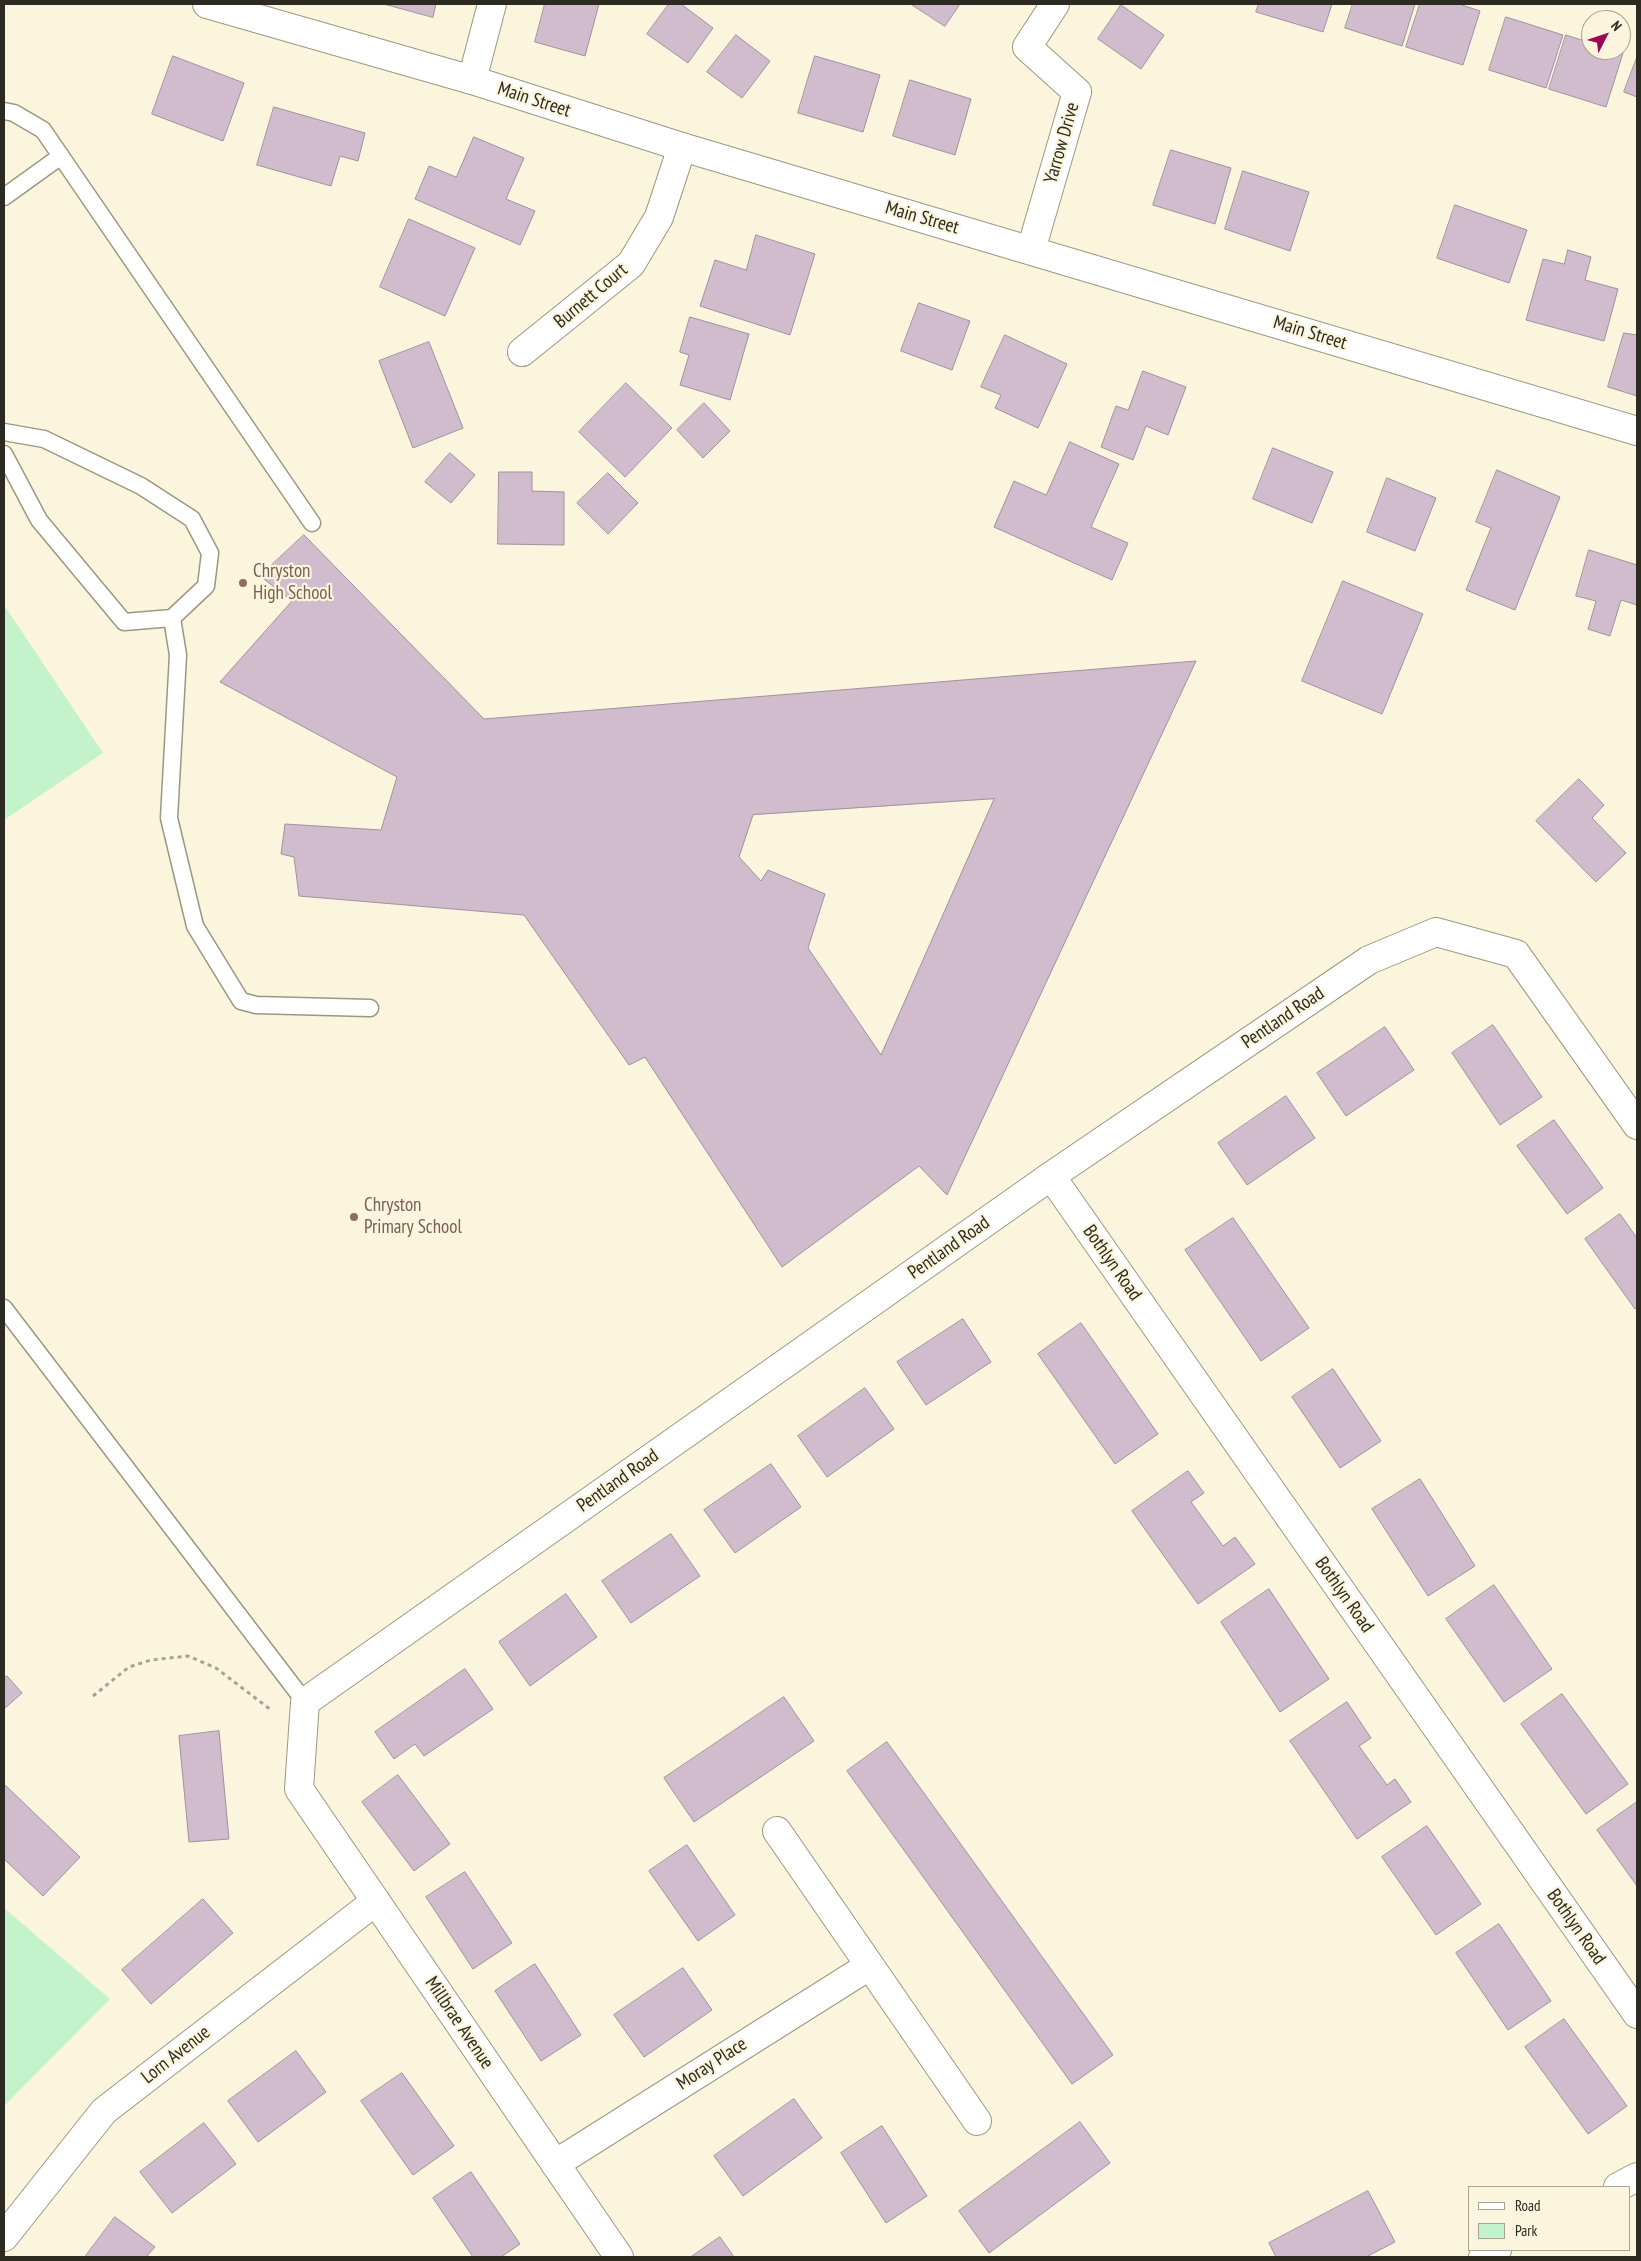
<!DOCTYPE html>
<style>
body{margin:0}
#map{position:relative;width:1641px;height:2261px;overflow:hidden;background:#fbf5dd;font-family:"PT Sans Narrow",sans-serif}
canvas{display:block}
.frame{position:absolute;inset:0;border:5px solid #2c2a21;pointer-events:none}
.legend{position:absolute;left:1468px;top:2186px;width:162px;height:65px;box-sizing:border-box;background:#fbf5dd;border:1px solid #a8a492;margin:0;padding:6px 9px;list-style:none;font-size:15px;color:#2c2a21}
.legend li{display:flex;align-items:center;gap:10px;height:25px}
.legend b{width:25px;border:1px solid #a8a492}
.north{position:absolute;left:1581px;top:10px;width:50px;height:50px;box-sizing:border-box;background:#fbf5dd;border:1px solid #a8a492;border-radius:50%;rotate:49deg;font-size:14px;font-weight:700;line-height:20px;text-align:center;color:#2c2a21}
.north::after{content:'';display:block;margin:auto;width:18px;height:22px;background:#9c0652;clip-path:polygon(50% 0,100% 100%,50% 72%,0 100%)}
</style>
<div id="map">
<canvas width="1641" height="2261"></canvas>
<div class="frame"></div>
<ul class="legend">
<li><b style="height:6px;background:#fff"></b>Road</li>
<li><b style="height:14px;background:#c3f2cb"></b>Park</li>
</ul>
<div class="north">N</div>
</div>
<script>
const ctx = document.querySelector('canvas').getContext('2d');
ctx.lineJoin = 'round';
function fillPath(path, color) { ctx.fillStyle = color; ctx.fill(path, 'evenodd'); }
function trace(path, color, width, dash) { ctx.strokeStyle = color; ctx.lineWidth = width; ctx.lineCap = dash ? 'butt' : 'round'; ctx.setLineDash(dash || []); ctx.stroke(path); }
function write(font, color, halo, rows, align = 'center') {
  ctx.font = font + ' "PT Sans Narrow",sans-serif'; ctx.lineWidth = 4.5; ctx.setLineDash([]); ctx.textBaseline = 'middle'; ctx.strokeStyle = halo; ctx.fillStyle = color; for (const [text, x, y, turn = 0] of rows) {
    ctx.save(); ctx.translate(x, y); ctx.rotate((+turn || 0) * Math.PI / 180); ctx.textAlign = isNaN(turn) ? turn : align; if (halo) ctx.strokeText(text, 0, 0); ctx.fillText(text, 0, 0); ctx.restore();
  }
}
fillPath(new Path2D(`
 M 4,605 L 103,753 L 4,820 Z
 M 4,1908 L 110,1999 L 4,2106 Z`), '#c3f2cb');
const building = new Path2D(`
 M 384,4 L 436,4 L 433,17 Z
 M 545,4 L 599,4 L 585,56 L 535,42 Z
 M 669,4 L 681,4 L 713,28 L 688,63 L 647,34 Z
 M 911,4 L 960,4 L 945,26 Z
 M 1259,4 L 1332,4 L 1323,32 L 1256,12 Z
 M 1353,4 L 1415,4 L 1402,46 L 1345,28 Z
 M 1420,4 L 1459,4 L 1480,11 L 1463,65 L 1406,47 Z
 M 1121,5 L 1164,35 L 1141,69 L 1098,39 Z
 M 1506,17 L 1563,35 L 1546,88 L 1489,70 Z
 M 736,35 L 770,61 L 742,98 L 707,72 Z
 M 1566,35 L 1591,43 L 1591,50 L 1614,50 L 1623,53 L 1606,107 L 1549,89 Z
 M 173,56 L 244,83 L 223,141 L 152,114 Z
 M 815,56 L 880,75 L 863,132 L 798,113 Z
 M 1637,57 L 1637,97 L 1624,92 Z
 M 910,80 L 971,99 L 955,155 L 893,136 Z
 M 274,107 L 365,133 L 358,161 L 340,156 L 331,186 L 257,165 Z
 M 474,137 L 524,158 L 506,199 L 535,211 L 520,245 L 415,199 L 429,166 L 456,177 Z
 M 1171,150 L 1231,168 L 1215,224 L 1153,205 Z
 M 1243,171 L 1309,192 L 1290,251 L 1225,229 Z
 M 1455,205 L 1527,230 L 1509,283 L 1437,258 Z
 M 409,219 L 475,248 L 445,316 L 380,287 Z
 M 756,235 L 815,254 L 790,335 L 700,306 L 715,260 L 746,270 Z
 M 1568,250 L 1591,257 L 1585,280 L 1618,289 L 1604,341 L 1526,320 L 1543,259 L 1564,264 Z
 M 919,303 L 970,321 L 952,370 L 901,351 Z
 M 690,317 L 749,334 L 730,400 L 680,385 L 689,355 L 680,352 Z
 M 1624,333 L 1637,335 L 1637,396 L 1608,387 Z
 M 1005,335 L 1067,364 L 1038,428 L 995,408 L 1001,395 L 981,387 Z
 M 429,342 L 463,428 L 413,448 L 379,361 Z
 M 1143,371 L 1186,387 L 1168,435 L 1146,426 L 1133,460 L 1101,447 L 1116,406 L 1128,410 Z
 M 626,383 L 672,428 L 625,477 L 579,432 Z
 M 704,403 L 730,431 L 703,458 L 677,430 Z
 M 1070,442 L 1119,464 L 1091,527 L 1128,543 L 1112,580 L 994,527 L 1014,481 L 1046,495 Z
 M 1273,448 L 1333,472 L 1312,523 L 1253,499 Z
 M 450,453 L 475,475 L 451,503 L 425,482 Z
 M 1497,470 L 1560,497 L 1515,610 L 1466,590 L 1491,528 L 1476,522 Z
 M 499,472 L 532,472 L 532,491 L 564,492 L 564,545 L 498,544 Z
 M 608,473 L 638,503 L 608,534 L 577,503 Z
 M 1387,478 L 1436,498 L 1415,551 L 1367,532 Z
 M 304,535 L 484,719 L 1196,661 L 947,1195 L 919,1166 L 782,1267 L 645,1057 L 629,1065 L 524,915 L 299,896 L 294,857 L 281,854 L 285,824 L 381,830 L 397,777 L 220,682 L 292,601 L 260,576 ZM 994,799 L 881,1055 L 808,948 L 825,894 L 768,870 L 761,881 L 739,857 L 753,815 Z
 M 1589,550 L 1637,565 L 1637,605 L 1621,600 L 1610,636 L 1588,629 L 1596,601 L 1576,596 Z
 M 1343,581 L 1423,614 L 1382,714 L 1302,681 Z
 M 1579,779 L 1604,805 L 1592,818 L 1626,853 L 1596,882 L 1536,821 Z
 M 1493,1025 L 1542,1097 L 1500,1125 L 1452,1053 Z
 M 1385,1027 L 1414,1070 L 1346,1116 L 1317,1073 Z
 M 1286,1096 L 1315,1138 L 1247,1185 L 1218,1143 Z
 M 1554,1120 L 1603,1188 L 1567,1214 L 1517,1146 Z
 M 1620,1214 L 1637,1238 L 1637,1307 L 1635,1309 L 1585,1239 Z
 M 1233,1218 L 1309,1328 L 1261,1361 L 1185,1250 Z
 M 963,1319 L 991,1362 L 926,1405 L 897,1362 Z
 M 1081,1323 L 1158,1434 L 1115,1464 L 1038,1354 Z
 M 1333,1369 L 1381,1441 L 1340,1468 L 1292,1397 Z
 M 865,1388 L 894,1429 L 827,1477 L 798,1436 Z
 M 771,1464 L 801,1507 L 735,1553 L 704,1510 Z
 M 1188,1471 L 1204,1493 L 1191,1502 L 1223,1546 L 1235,1537 L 1255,1564 L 1198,1604 L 1132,1511 Z
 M 1420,1479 L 1475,1566 L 1428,1596 L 1372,1509 Z
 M 671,1534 L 700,1576 L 631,1623 L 602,1581 Z
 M 1494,1585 L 1552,1669 L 1504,1702 L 1446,1619 Z
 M 1269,1589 L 1329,1679 L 1280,1712 L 1221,1622 Z
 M 566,1594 L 597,1637 L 530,1686 L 499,1642 Z
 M 465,1669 L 493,1709 L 424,1756 L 415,1744 L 394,1759 L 375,1732 Z
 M 7,1676 L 22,1693 L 4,1709 L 4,1679 Z
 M 1562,1694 L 1628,1784 L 1586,1814 L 1521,1724 Z
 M 784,1697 L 814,1741 L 694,1822 L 664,1778 Z
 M 1347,1702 L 1371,1738 L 1359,1746 L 1387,1785 L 1395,1779 L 1411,1802 L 1357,1839 L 1290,1741 Z
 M 219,1731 L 229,1839 L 189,1842 L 179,1736 Z
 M 887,1742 L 1113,2055 L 1072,2084 L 847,1771 Z
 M 398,1775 L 450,1844 L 414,1871 L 362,1802 Z
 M 4,1784 L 80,1857 L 43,1896 L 4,1859 Z
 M 1637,1802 L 1637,1886 L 1597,1830 Z
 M 1427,1826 L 1481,1904 L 1436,1935 L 1382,1857 Z
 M 687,1845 L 735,1915 L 698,1941 L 649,1871 Z
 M 465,1872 L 512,1943 L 473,1969 L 426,1897 Z
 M 203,1899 L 233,1933 L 151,2004 L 122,1970 Z
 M 1499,1924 L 1551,2001 L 1508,2030 L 1456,1953 Z
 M 535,1964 L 581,2035 L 541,2061 L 495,1991 Z
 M 683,1968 L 712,2010 L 644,2057 L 614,2015 Z
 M 1564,2019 L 1627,2106 L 1588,2134 L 1525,2047 Z
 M 296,2051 L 326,2092 L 258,2142 L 228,2101 Z
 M 402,2073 L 454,2146 L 413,2175 L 361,2101 Z
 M 794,2099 L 822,2138 L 743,2196 L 714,2156 Z
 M 1080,2122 L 1110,2163 L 989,2253 L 959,2211 Z
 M 204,2123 L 236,2164 L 172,2213 L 140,2172 Z
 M 882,2126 L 927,2196 L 886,2223 L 841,2153 Z
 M 471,2172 L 520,2244 L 501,2257 L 473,2257 L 433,2198 Z
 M 1368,2191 L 1395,2242 L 1366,2257 L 1276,2257 L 1269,2243 Z
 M 115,2217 L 155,2247 L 146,2257 L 85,2257 Z
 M 720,2237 L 734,2257 L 691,2257 Z`);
fillPath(building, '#d0bccc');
trace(building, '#a28f9f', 1);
const service = new Path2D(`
 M 4,111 L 14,113 L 43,130 L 312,523
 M 4,197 L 61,156
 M 4,432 L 44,439 L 141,486 L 192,519 L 210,553 L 206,586 L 172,618 L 124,622 L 39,520 L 4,454
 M 172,618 L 178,655 L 169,818 L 195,926 L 241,1001 L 256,1005 L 370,1008
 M 4,1308 L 305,1702`);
const minor = new Path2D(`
 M 472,80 L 492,4
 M 1031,250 L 1077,92 L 1027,47 L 1055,4
 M 522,352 L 631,264 L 659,217 L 682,147
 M 1051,1176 L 1637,2014
 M 777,1831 L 977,2121
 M 555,2164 L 869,1966
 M 1618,2187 L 1637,2177
 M 4,2237 L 104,2111 L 376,1901
 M 619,2257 L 299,1789 L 305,1702 L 1051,1176 L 1369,960 L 1436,932 L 1516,954 L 1637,1125
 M 1483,2257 L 1497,2250`);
const tertiary = new Path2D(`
 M 207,4 L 472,80 L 682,147 L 1637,431`);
trace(service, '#9c9781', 19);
trace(minor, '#9c9781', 30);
trace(tertiary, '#9c9781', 30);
trace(new Path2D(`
 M 93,1696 L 129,1667 L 151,1660 L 188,1656 L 216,1668 L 271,1710`), '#a7a391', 3, [4, 4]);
trace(service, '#fff', 16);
trace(minor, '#fff', 28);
trace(tertiary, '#fff', 28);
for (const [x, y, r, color] of [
 [243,583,5,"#8d6e63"],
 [354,1217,5,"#8d6e63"]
]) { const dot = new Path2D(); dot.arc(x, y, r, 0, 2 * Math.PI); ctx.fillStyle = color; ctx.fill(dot); trace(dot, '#fbf5dd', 2); }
write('19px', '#2c2a21', '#fbf5dd', [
 ["Main Street",534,100,18],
 ["Yarrow Drive",1062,143,-74],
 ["Main Street",922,218,16],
 ["Burnett Court",591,296,-40],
 ["Main Street",1310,333,17],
 ["Pentland Road",1283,1018,-34],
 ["Pentland Road",949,1248,-35],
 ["Bothlyn Road",1112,1263,55],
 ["Pentland Road",618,1481,-35],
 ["Bothlyn Road",1344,1595,55],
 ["Bothlyn Road",1576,1927,55],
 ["Millbrae Avenue",459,2023,56],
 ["Lorn Avenue",176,2055,-38],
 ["Moray Place",712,2064,-33]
]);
write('19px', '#785e54', '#fbf5dd', [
 ["Chryston",253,572],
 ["High School",253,594],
 ["Chryston",364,1206],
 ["Primary School",364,1228]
], 'left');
</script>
